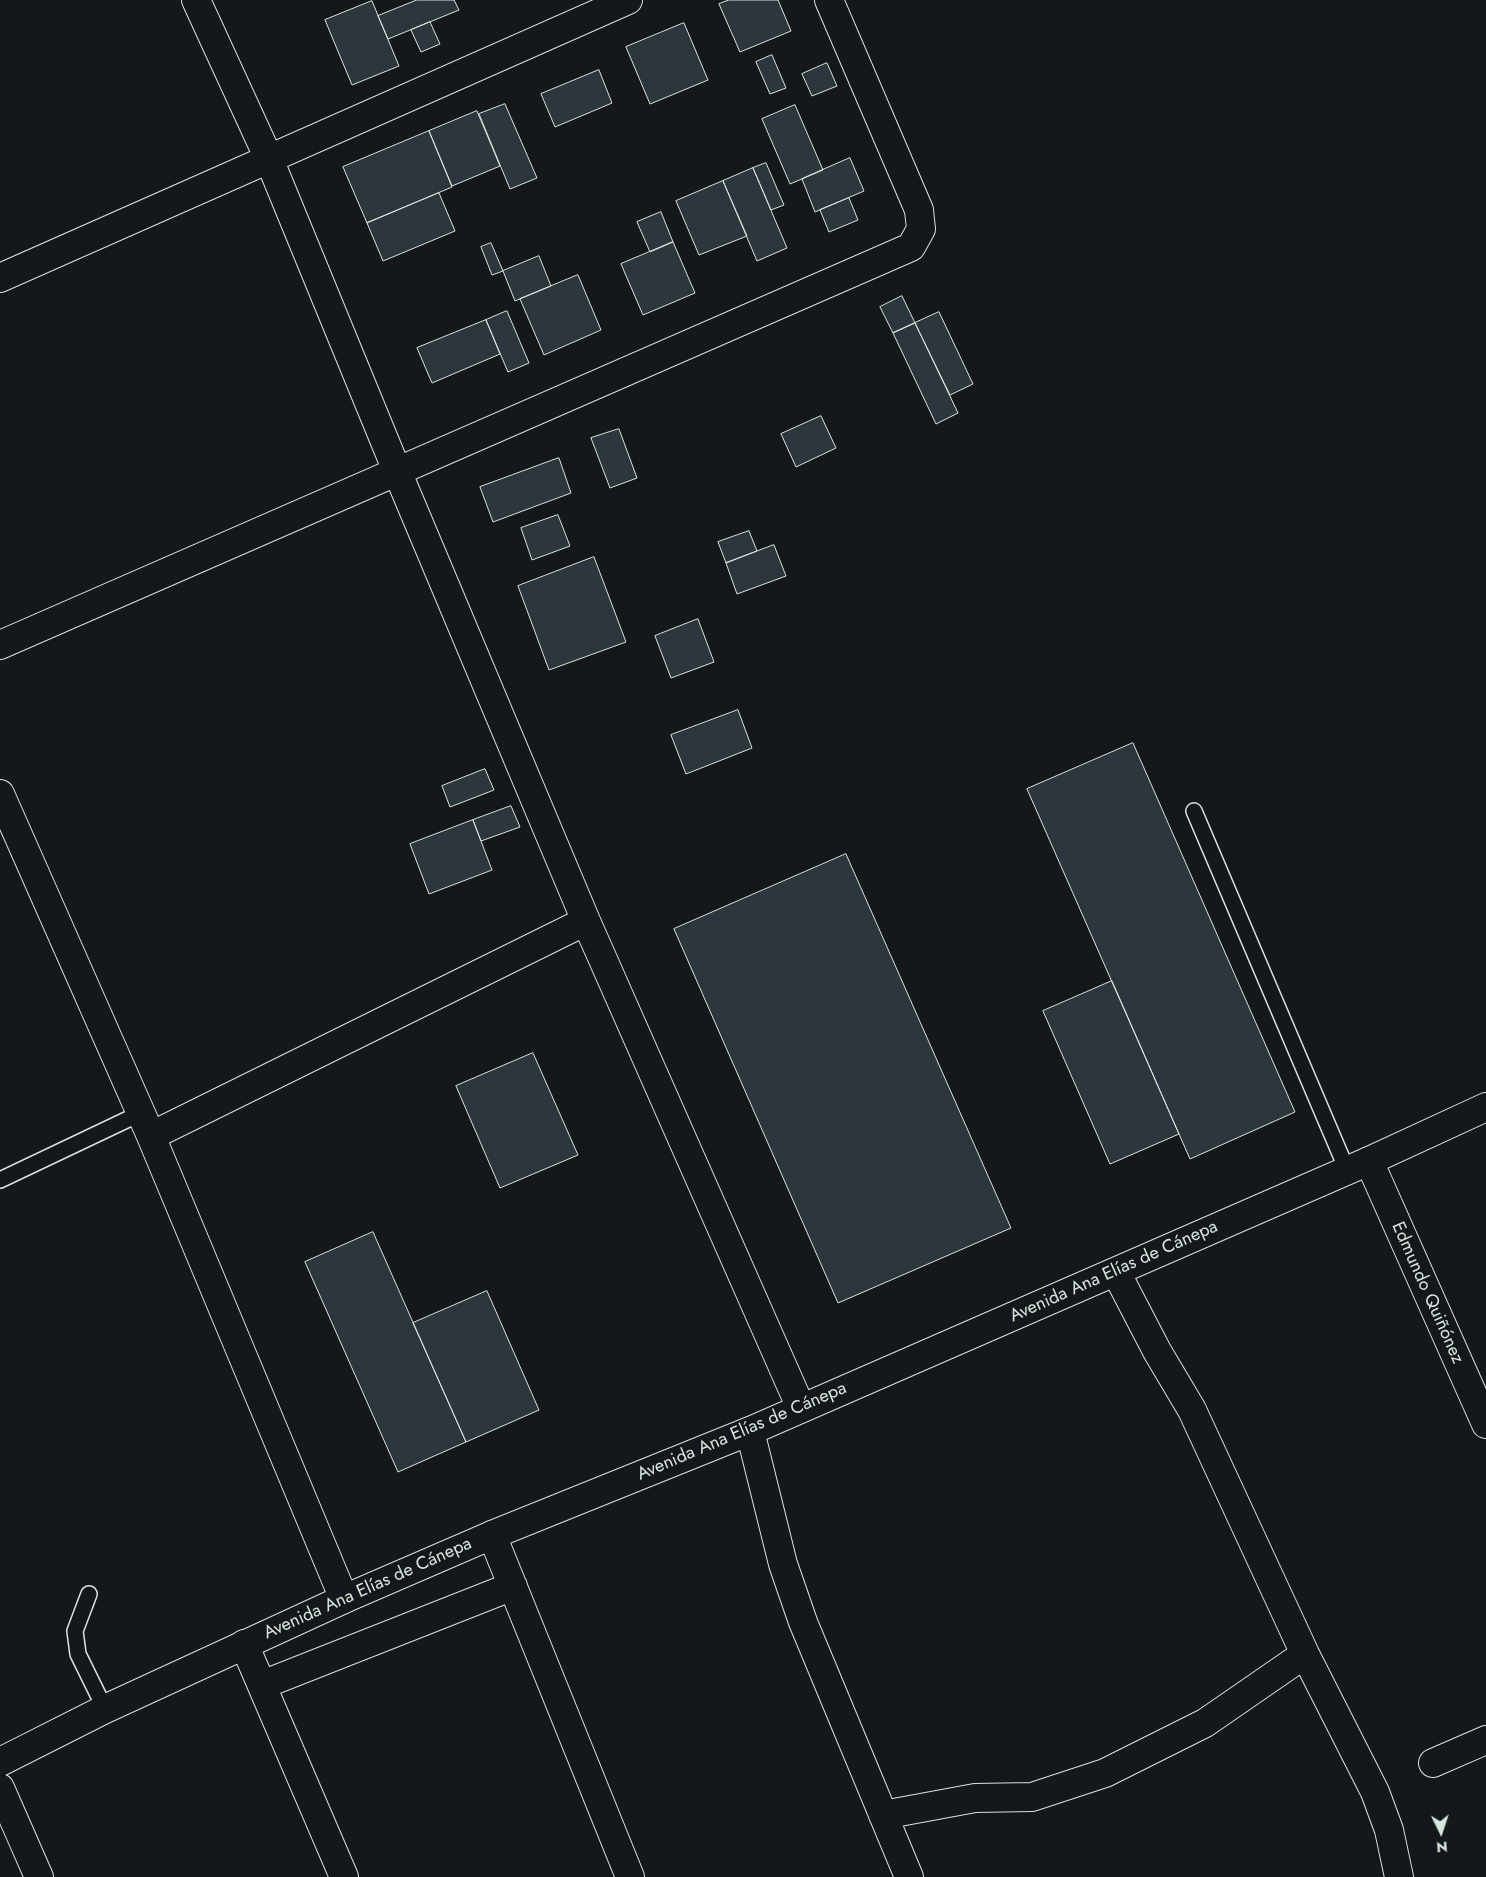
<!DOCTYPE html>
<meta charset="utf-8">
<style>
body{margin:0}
#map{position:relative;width:1486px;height:1877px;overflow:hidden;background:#14181c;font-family:Jost,sans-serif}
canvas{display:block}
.north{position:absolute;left:1416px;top:1807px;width:50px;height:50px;-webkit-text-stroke:4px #14181c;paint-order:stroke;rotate:176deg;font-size:14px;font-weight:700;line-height:20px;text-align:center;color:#d8e6dc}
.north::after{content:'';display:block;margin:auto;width:18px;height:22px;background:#d8e6dc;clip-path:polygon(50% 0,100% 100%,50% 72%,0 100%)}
</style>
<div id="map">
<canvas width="1486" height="1877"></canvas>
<div class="north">N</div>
</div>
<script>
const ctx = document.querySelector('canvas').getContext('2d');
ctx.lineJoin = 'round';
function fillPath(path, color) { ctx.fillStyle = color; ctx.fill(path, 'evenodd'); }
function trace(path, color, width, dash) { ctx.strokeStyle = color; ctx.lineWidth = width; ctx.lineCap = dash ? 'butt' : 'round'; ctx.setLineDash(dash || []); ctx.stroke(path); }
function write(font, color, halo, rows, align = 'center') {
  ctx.font = font + ' Jost,sans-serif'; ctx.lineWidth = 4; ctx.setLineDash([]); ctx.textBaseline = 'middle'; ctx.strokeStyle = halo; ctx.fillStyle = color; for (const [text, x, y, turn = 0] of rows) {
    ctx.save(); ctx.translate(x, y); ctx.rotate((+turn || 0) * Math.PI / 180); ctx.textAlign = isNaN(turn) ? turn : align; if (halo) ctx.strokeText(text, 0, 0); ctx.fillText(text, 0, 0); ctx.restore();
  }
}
const building = new Path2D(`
 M 417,0 L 454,0 L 459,10 L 388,39 L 378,16 Z
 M 729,0 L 778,0 L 791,31 L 740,52 L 719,4 Z
 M 372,1 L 399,66 L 352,85 L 325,20 Z
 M 430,22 L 440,44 L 421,52 L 411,30 Z
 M 684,23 L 708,80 L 650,104 L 626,47 Z
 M 772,55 L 786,88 L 770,94 L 756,62 Z
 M 827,63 L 837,86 L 812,96 L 802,74 Z
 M 599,70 L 612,103 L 555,127 L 541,94 Z
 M 505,104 L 537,178 L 510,189 L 479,114 Z
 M 795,105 L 823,170 L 790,184 L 762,119 Z
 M 477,111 L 500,166 L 452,186 L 429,131 Z
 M 429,131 L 452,187 L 367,223 L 343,167 Z
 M 850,158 L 864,191 L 815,212 L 802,179 Z
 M 766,163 L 784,205 L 771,210 L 753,168 Z
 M 753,168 L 787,248 L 757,261 L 723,181 Z
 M 723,181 L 747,236 L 699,255 L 676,201 Z
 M 439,193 L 455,231 L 383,261 L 367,223 Z
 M 849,198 L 858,220 L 829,232 L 820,210 Z
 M 661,212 L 673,242 L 650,252 L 637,222 Z
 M 673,242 L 695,293 L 643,315 L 621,264 Z
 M 491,243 L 503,271 L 492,275 L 481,247 Z
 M 539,256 L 551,286 L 515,301 L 503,271 Z
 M 578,275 L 601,330 L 544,355 L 520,299 Z
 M 902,296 L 915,323 L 893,333 L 880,307 Z
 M 507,311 L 529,363 L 508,372 L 486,320 Z
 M 939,312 L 973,384 L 950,395 L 915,323 Z
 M 486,320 L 500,354 L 432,383 L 417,348 Z
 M 915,323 L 958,413 L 936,424 L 893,333 Z
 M 821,416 L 836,448 L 796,467 L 781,434 Z
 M 619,429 L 637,478 L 610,488 L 591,438 Z
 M 559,458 L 571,493 L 493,522 L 480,487 Z
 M 558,515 L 570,546 L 532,560 L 521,528 Z
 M 749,531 L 757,551 L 726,563 L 718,542 Z
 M 774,545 L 786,576 L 737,594 L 726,563 Z
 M 594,557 L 626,642 L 549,670 L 518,586 Z
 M 698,619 L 714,662 L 671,678 L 655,636 Z
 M 738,710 L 752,748 L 686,774 L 671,735 Z
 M 1133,743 L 1295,1112 L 1190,1159 L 1027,789 Z
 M 485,769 L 494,790 L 450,807 L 442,786 Z
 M 511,806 L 520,827 L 481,841 L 473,820 Z
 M 473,820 L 492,870 L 429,894 L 410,844 Z
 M 846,854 L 1011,1228 L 838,1303 L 674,929 Z
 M 1112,981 L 1179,1134 L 1110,1164 L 1043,1011 Z
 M 533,1053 L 578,1155 L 500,1188 L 456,1086 Z
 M 373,1232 L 466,1442 L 398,1472 L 305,1262 Z
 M 487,1291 L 539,1410 L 466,1442 L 413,1323 Z`);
fillPath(building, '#2c363c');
trace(building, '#d8e6dc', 1);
const lane = new Path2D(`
 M 1194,811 L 1347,1170
 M 0,1180 L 141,1113
 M 89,1594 L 75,1631 L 78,1654 L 105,1709`);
const street = new Path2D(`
 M 196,0 L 269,159 L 397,471 L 586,921 L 801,1408
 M 0,278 L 628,0
 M 0,645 L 911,247 L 921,229 L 919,210 L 829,0
 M 0,794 L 151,1136 L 344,1599
 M 151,1136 L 586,921
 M 1369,1161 L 1486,1424
 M 1116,1272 L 1157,1351 L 1192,1410 L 1305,1654 L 1375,1792 L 1389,1830 L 1399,1877
 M 750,1431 L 783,1564 L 803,1622 L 909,1877
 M 492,1535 L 630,1877
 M 244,1644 L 344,1877
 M 262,1685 L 513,1586
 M 1433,1763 L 1486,1740
 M 0,1788 L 39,1877
 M 883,1815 L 975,1798 L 1032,1797 L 1105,1773 L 1205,1723 L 1305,1654`);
const secondary = new Path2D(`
 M 0,1762 L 105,1709 L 344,1599 L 492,1535 L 750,1431 L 1369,1161 L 1486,1107`);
trace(lane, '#d8e6dc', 18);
trace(street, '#d8e6dc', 30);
trace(secondary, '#d8e6dc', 30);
trace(lane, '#14181c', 15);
trace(street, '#14181c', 28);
trace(secondary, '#14181c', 28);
write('18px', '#d8e6dc', '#14181c', [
 ["Avenida Ana Elías de Cánepa",1114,1272,-24],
 ["Edmundo Quiñónez",1427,1293,66],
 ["Avenida Ana Elías de Cánepa",742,1432,-23],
 ["Avenida Ana Elías de Cánepa",368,1589,-24]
]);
</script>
